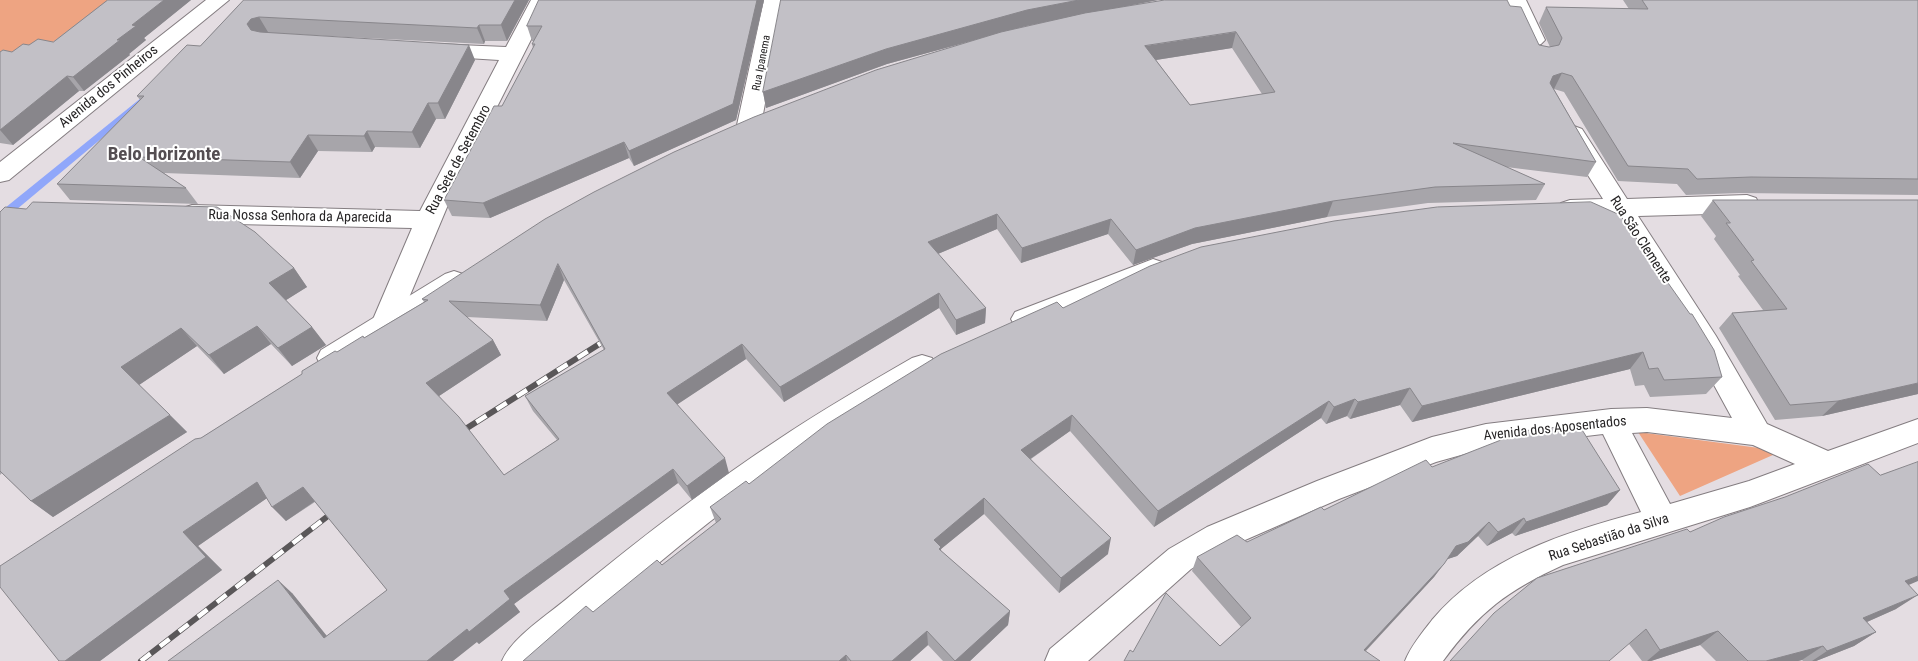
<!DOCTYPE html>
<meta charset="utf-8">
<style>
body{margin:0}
canvas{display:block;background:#e4dde2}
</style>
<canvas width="1918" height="661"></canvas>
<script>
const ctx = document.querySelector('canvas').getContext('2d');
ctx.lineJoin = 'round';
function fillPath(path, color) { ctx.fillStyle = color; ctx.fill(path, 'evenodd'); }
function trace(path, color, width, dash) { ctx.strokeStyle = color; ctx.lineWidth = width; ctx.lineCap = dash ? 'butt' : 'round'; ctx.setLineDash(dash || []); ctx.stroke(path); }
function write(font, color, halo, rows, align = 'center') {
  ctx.font = font + ' "Roboto Condensed",sans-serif'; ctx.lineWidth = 4; ctx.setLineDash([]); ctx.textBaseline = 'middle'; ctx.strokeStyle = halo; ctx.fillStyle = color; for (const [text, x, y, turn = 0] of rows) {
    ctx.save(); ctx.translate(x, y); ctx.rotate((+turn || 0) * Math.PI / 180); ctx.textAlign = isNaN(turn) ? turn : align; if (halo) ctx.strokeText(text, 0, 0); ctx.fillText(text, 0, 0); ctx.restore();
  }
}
fillPath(new Path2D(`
 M 0,0 L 127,0 L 0,92 Z
 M 1638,432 L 1782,451 L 1680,496 Z`), '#eea482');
fillPath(new Path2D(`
 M 141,98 L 144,99 L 144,103 L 4,220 L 0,221 L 0,212 Z`), '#90a7fa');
const minor = new Path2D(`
 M 206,0 L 229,0 L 9,180 L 0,182 L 0,162 Z
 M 531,0 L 551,0 L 450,200 L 395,331 L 385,334 L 375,331 L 371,324 L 412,228 L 192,223 L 183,220 L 180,214 L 183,208 L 192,205 L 420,211 L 499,60 L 435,56 L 427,55 L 424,50 L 427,45 L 435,44 L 506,47 Z
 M 764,0 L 784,0 L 761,125 L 757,130 L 749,132 L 741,130 L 737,125 Z
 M 1506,0 L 1526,0 L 1545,40 L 1541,44 L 1534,46 L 1527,44 Z
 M 1574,126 L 1582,129 L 1627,199 L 1747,195 L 1756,198 L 1759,204 L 1756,210 L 1747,213 L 1638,216 L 1716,336 L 1767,424 L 1828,451 L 1918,419 L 1918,443 L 1750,507 L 1563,565 C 1508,590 1479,612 1443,661 L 1405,661 C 1411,646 1422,633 1432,620 C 1485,557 1565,532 1641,512 L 1603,434 L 1486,448 L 1436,462 L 1339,499 L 1229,547 L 1191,569 L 1088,661 L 1045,661 L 1050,649 L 1169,549 L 1207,527 L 1317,481 L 1432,437 L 1486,424 L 1611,409 L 1647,408 L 1732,418 L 1696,352 L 1613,216 L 1570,218 L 1561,215 L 1558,209 L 1561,203 L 1570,200 L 1603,199 L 1562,134 L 1566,129 ZM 1647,432 L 1753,445 L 1795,464 L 1749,481 L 1670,504 L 1632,433 Z
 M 1153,259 L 1162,262 L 1166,269 L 1162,276 L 1025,329 L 1015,326 L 1011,319 L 1015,312 Z
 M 922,355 L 932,358 L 936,366 L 932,374 C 876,408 819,442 765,480 C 688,536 616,598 545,661 L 502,661 C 512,637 549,614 570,596 C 637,541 706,487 779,439 C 822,410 867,384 912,358 Z`);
const tertiary = new Path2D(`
 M 454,271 L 463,274 L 467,281 L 463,288 L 341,366 L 331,369 L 321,366 L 317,358 L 321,350 L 445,274 Z`);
trace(minor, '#847d81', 2);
trace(tertiary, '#847d81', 2);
fillPath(minor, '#fff');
fillPath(tertiary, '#fff');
const rail = new Path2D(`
 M 456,435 L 612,336
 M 141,661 L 337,509`);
trace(rail, '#5a5759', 6);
trace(rail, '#fff', 4.5, [12]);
fillPath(new Path2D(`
 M 108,0 L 191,0 L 144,38 L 146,40 L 129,54 L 130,55 L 84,91 L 79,91 L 13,145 L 0,143 L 0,52 L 12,52 L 29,45 L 53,42 Z
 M 244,0 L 529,0 L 507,41 L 485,41 L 484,44 L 267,33 L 475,60 L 445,119 L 436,119 L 420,148 L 375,147 L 372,152 L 318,151 L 300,178 L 164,173 L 186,188 L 198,204 L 70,200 L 57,184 L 140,100 L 137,96 L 200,46 Z
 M 539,0 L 764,0 L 736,120 L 634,166 L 629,158 L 490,218 L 452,216 L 444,200 L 502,106 L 533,48 L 532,44 L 534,41 L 532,41 L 527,26 Z
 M 781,0 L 1158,0 L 1116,8 L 1510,6 L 1539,45 L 1549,47 L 1550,47 L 1539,23 L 1546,7 L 1629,9 L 1623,0 L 1918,0 L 1918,195 L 1739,193 L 1686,195 L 1677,184 L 1618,181 L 1564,92 L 1554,89 L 1596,162 L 1587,177 L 1506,167 L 1545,184 L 1536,200 L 1428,203 L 1327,217 L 1192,244 L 1133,265 L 1108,234 L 1021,263 L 997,229 L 938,254 L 986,308 L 985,323 L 956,335 L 939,308 L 784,402 L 746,359 L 677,404 L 729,473 L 692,500 L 678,483 L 514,604 L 520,612 L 479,644 L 477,642 L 168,661 L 292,593 L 327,636 L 387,590 L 315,502 L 286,521 L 267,498 L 198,546 L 222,570 L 100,661 L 201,438 L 337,352 L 364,338 L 424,302 L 422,299 L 1061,19 L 1026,26 L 887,64 L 766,108 L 763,92 ZM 1232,48 L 1262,94 L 1190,105 L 1156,60 ZM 564,280 L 604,350 L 525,396 L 533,411 L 557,440 L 504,475 L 439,396 L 501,355 L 493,340 L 467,317 L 547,321 Z
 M 1713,200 L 1918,394 L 1822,416 L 1775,420 L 1719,328 L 1732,313 L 1763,310 L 1738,276 L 1740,275 L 1714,239 L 1716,236 L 1701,216 Z
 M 0,212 L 294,268 L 307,287 L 286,300 L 312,327 L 326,345 L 292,366 L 271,344 L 224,374 L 197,346 L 139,385 L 187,432 L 53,517 L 31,501 L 2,473 L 0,475 Z
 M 1334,221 L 1722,377 L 1706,394 L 1650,397 L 1644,385 L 1635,386 L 1630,369 L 1412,422 L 1400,405 L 1350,419 L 1347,416 L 1326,424 L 1321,418 L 1154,527 L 1070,431 L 1031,459 L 1108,554 L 1059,593 L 984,514 L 941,549 L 941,551 L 1010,611 L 1008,625 L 970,661 L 943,661 L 928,645 L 910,661 L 523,661 L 662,565 L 716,523 L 710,507 L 749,484 L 1063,308 Z
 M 1432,467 L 1620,490 L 1607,505 L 1515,536 L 1512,533 L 1487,546 L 1478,536 L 1457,556 L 1447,559 L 1434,577 L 1366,651 L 1133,652 L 1220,646 L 1241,627 L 1192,571 L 1197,557 L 1247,542 L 1324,510 Z
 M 1690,532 L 1908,585 L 1896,609 L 1867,622 L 1876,632 L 1854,646 L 1816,661 L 1803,661 L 1802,660 L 1798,661 L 1716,661 L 1700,645 L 1651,661 L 1642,661 L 1629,644 Z`), '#a7a5aa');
fillPath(new Path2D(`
 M 164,0 L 191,0 L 144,38 L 146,40 L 129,54 L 130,55 L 84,91 L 73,77 L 117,40 L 132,25 Z
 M 515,0 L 529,0 L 507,41 L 501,25 Z
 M 757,0 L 764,0 L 736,120 L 634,166 L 629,151 Z
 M 1079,0 L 1158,0 L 1026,26 L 887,64 L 766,108 L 763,92 L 886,49 L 1027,10 Z
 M 259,17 L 268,32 L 261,35 L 256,40 L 247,24 L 251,19 Z
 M 479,25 L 485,41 L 484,44 L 477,28 Z
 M 1236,32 L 1232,48 L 1143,62 L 1145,46 Z
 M 469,45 L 475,60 L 445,119 L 438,103 Z
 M 1562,73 L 1554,89 L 1544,92 L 1553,76 Z
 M 67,76 L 79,91 L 13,145 L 0,130 Z
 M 428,103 L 436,119 L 420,148 L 412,132 Z
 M 367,131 L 375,147 L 372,152 L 364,136 Z
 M 308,135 L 318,151 L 300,178 L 290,162 Z
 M 624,142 L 629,158 L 490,218 L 483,203 Z
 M 1333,201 L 1327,217 L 1192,244 L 1133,265 L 1136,250 L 1195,228 Z
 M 997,214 L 997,229 L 928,258 L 928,242 Z
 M 1111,219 L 1108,234 L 1021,263 L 1022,248 Z
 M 558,264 L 564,280 L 547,321 L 540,305 Z
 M 294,268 L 307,287 L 283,302 L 269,283 Z
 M 939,293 L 939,308 L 784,402 L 780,387 Z
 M 986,308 L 985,323 L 956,335 L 956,320 Z
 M 257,326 L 271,344 L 224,374 L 209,355 Z
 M 312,327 L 326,345 L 292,366 L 278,348 Z
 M 181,328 L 197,346 L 139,385 L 121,367 Z
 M 493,340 L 501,355 L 436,398 L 426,383 Z
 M 742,344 L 746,359 L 672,408 L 667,393 Z
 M 1643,352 L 1630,369 L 1412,422 L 1422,406 Z
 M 1918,383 L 1918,394 L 1822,416 L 1838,401 Z
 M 1410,388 L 1400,405 L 1350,419 L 1358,402 Z
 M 1355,399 L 1347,416 L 1326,424 L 1334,407 Z
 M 1329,401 L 1321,418 L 1154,527 L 1158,511 Z
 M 170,415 L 187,432 L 53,517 L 31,501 Z
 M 1072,415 L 1070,431 L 1020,466 L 1021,450 Z
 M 725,458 L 729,473 L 692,500 L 687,486 Z
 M 673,469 L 678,483 L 514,604 L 520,612 L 479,644 L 477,642 L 453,661 L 427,661 L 504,591 Z
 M 257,482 L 270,496 L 198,546 L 222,570 L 100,661 L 65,661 L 183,532 Z
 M 303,487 L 315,501 L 286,521 L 272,507 Z
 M 1620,490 L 1607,505 L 1515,536 L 1526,522 Z
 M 984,498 L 984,514 L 941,549 L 942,563 L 934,540 Z
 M 1524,518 L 1512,533 L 1487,546 L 1498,532 Z
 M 1489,522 L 1478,536 L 1457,556 L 1445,560 L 1456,546 Z
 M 1111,538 L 1108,554 L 1059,593 L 1061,578 Z
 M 1444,564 L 1434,577 L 1356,661 L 1364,650 Z
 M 1918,576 L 1918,581 L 1883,596 L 1905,581 Z
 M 278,580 L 292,593 L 338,650 L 324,638 Z
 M 1918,595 L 1896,609 L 1842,633 L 1863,618 Z
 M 1010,611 L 1008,625 L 970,661 L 955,661 Z
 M 927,631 L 928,645 L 910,661 L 892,661 Z
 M 1718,631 L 1700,645 L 1651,661 L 1647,661 L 1660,650 Z
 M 1876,632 L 1854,646 L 1816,661 L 1812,661 L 1827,651 Z
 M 1823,646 L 1802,660 L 1798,661 L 1766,661 Z
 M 846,655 L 847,661 L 839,661 Z`), '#88868b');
const building = new Path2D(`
 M 108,0 L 164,0 L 132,25 L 136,26 L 117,40 L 120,40 L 73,77 L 67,76 L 0,130 L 0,52 L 3,50 L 12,52 L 23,44 L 29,45 L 38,39 L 53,42 Z
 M 244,0 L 515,0 L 501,25 L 479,25 L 477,28 L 259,17 L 251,19 L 247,24 L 251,30 L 260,32 L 469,45 L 438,103 L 428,103 L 412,132 L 367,131 L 364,136 L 308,135 L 290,162 L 139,157 L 186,188 L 57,184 L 144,96 L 137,96 L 187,45 L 200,46 Z
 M 539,0 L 757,0 L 733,104 L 629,151 L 624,142 L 483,203 L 444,200 L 494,106 L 502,106 L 535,44 L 532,44 L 542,26 L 527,26 Z
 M 781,0 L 1079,0 L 1027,10 L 886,49 L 763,92 Z
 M 1165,0 L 1507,0 L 1510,6 L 1521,7 L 1539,45 L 1549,47 L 1559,45 L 1562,38 L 1546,7 L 1648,9 L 1642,0 L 1918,0 L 1918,179 L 1751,177 L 1697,179 L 1688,169 L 1628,166 L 1572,76 L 1562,73 L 1553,76 L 1550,83 L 1596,162 L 1453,143 L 1545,184 L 1435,187 L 1333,201 L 1195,228 L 1136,250 L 1111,219 L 1022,248 L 997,214 L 928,242 L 986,308 L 956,320 L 939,293 L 780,387 L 742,344 L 667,393 L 725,458 L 687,486 L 673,469 L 504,591 L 510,599 L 469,632 L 467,629 L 427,661 L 168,661 L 278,580 L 324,638 L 387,590 L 303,487 L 272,507 L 257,482 L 183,532 L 206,557 L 65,661 L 59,661 L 0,587 L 0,566 L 195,439 L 201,438 L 302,374 L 302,371 L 335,351 L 337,352 L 363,336 L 364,338 L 428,300 L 422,299 L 545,219 L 594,192 L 674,152 L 754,117 L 876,70 L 1001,32 L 1085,13 ZM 1236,32 L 1275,92 L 1190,105 L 1145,46 ZM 558,264 L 605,349 L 525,396 L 559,439 L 504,475 L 459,417 L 426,383 L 493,340 L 449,301 L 540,305 Z
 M 1713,200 L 1918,200 L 1918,383 L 1838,401 L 1790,405 L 1732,313 L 1787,309 L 1751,261 L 1754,260 L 1726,223 L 1730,223 Z
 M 33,202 L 217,207 L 255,232 L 294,268 L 269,283 L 312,327 L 278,348 L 257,326 L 209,355 L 181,328 L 121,367 L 170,415 L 31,501 L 0,471 L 0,212 L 5,207 L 26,209 Z
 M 1591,202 L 1620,215 L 1690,314 L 1692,314 L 1714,350 L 1722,377 L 1664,380 L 1658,368 L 1649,369 L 1643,352 L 1422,406 L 1410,388 L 1358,402 L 1355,399 L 1334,407 L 1329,401 L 1158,511 L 1072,415 L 1021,450 L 1111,538 L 1061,578 L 984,498 L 934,540 L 941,547 L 939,549 L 1010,611 L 955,661 L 927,631 L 892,661 L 851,661 L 846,655 L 839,661 L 523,661 L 586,606 L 593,612 L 657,560 L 662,565 L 721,519 L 710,507 L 746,481 L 749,484 L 827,424 L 941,354 L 1057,302 L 1063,308 L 1150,266 L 1201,247 L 1334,221 L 1437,207 Z
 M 1579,425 L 1620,490 L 1526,522 L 1524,518 L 1498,532 L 1489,522 L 1468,542 L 1456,546 L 1444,564 L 1364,650 L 1380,661 L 1124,661 L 1130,650 L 1133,652 L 1166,593 L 1220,646 L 1251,618 L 1197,557 L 1237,535 L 1247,542 L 1321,507 L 1324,510 L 1426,460 L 1432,467 L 1524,431 Z
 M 1918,462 L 1918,576 L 1905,581 L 1918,595 L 1863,618 L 1876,632 L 1827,651 L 1823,646 L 1766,661 L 1748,661 L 1718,631 L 1660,650 L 1646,629 L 1609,661 L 1450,661 L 1494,613 L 1537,578 L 1687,529 L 1690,532 L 1724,517 L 1785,497 L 1868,464 L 1880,475 Z`);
fillPath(building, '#c2c0c6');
trace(building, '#88868b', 1);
write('11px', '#262425', '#fff', [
 ["Rua Ipanema",762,63,-79]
]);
write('14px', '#262425', '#fff', [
 ["Avenida dos Pinheiros",109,87,-39],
 ["Rua Sete de Setembro",459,160,-62],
 ["Rua Nossa Senhora da Aparecida",300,217,1],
 ["Rua São Clemente",1640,240,57],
 ["Avenida dos Aposentados",1555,429,-6],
 ["Rua Sebastião da Silva",1609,538,-18]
]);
write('bold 19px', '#544e52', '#fff', [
 ["Belo Horizonte",164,155]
]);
</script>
